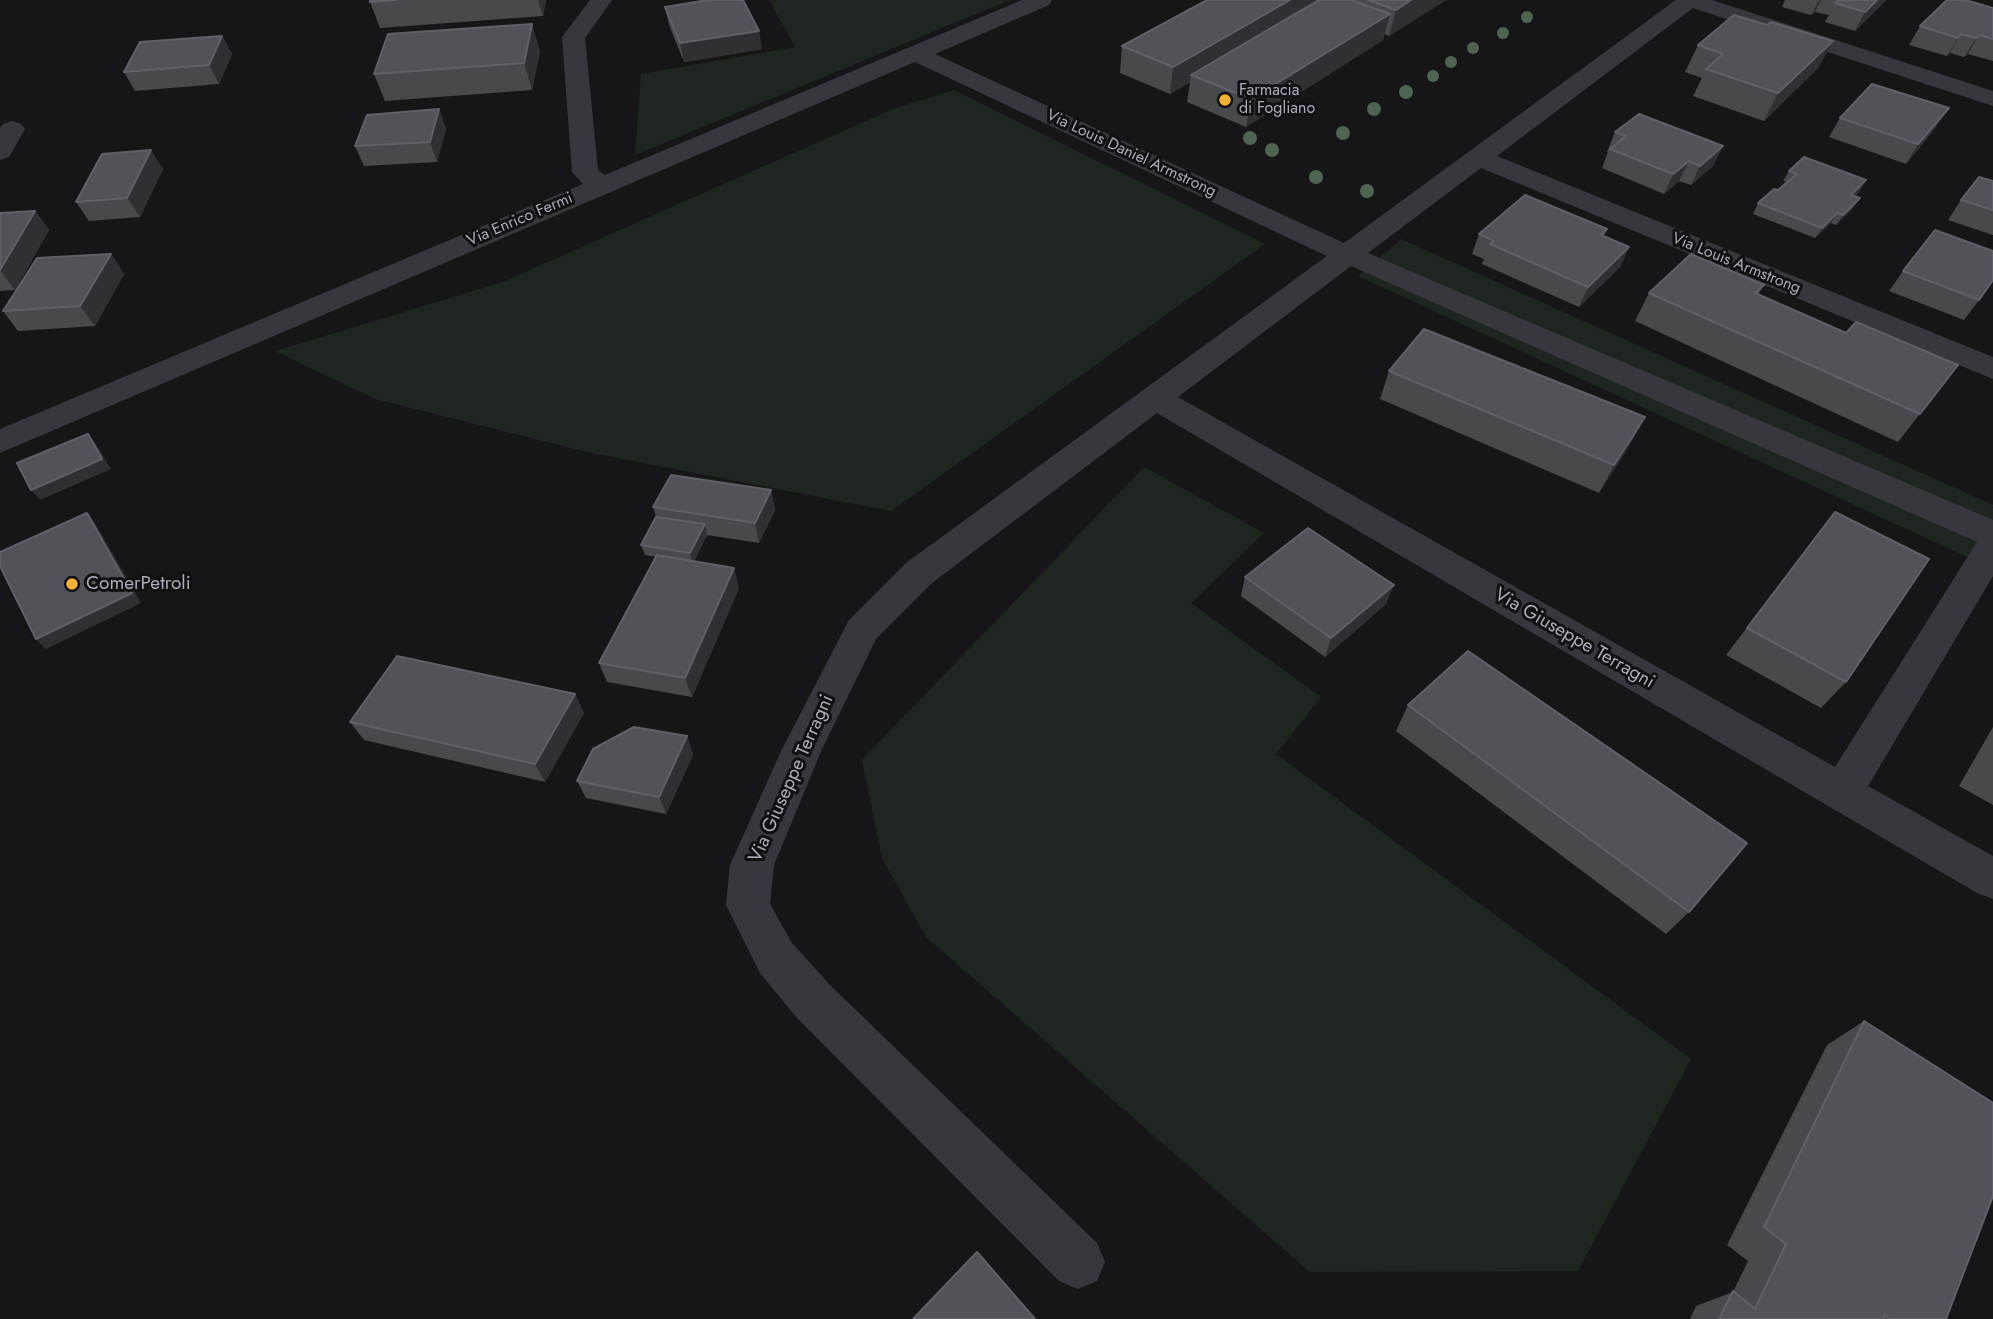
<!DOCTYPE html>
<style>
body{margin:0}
canvas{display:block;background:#161618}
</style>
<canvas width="1993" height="1319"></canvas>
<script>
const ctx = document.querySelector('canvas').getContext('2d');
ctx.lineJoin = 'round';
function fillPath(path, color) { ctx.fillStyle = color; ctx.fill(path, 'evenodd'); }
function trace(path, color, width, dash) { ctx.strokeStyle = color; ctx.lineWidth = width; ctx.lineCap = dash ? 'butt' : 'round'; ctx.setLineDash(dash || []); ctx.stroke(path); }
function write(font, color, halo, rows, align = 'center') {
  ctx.font = font + ' Jost,sans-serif'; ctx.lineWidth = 6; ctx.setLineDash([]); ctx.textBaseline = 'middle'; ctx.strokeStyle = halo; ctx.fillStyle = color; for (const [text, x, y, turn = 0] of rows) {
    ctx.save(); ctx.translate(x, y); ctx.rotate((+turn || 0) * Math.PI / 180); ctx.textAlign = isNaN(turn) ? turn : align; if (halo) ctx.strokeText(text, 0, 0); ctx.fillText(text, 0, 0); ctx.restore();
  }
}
fillPath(new Path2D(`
 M 769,0 L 1010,0 L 635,155 L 641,74 L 795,47 Z
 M 954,90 L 1265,244 L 891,511 L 587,452 L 375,399 L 275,351 L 503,282 L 895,108 Z
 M 1401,239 L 1993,505 L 1993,569 L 1358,276 Z
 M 1144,467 L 1264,533 L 1191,603 L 1321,697 L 1276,754 L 1691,1059 L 1578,1271 L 1310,1272 L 926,937 L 882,858 L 862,760 Z`), '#1e261f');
fillPath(new Path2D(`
 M 590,0 L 612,0 L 585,38 L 598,170 L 605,175 L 1022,0 L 1052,0 L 1049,5 L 935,54 L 1344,243 L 1676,0 L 1712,0 L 1993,91 L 1993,106 L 1693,8 L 1497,156 L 1993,357 L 1993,379 L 1481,168 L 1368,253 L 1993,520 L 1993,576 L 1868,786 L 1993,856 L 1993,899 L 1977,893 L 1157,413 L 932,583 L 876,639 L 822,749 L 774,865 L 770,904 L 792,943 L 831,986 L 1097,1243 L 1105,1262 L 1097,1281 L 1078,1289 L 1059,1281 L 797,1018 L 760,973 L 726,905 L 730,865 L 782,749 L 849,620 L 906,563 L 1327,256 L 915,62 L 0,453 L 0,429 L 583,184 L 572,172 L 562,37 ZM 1351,266 L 1977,542 L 1835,767 L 1178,397 Z
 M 12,121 L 21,124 L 25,129 L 9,157 L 0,160 L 0,128 L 3,124 Z`), '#37383d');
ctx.fillStyle = '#506452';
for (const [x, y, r] of [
 [1527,17,6],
 [1503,33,6],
 [1473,48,6],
 [1451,62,6],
 [1433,76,6],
 [1406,92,7],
 [1374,109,7],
 [1343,133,7],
 [1250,138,7],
 [1272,150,7],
 [1316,177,7],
 [1367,191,7]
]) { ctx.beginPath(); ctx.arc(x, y, r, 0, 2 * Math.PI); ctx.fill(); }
fillPath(new Path2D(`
 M 370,0 L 546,0 L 543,16 L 380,28 L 370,2 Z
 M 1207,0 L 1446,0 L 1389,36 L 1384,34 L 1383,40 L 1246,127 L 1187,102 L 1190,82 L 1170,94 L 1120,73 L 1122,46 Z
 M 1785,0 L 1886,0 L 1855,31 L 1825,22 L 1829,15 L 1815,12 L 1811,15 L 1782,7 Z
 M 665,7 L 762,49 L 684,62 L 669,25 Z
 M 1993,8 L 1993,61 L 1968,54 L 1964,57 L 1950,53 L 1947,56 L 1909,45 L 1920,26 Z
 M 1767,25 L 1833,41 L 1818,68 L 1764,121 L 1693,96 L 1702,78 L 1685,72 L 1698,45 Z
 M 222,36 L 232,54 L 219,84 L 135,91 L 124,72 Z
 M 540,51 L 532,90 L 385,101 L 374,74 Z
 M 439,109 L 446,129 L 437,162 L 364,166 L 355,146 Z
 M 1840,118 L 1936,127 L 1906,164 L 1829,137 Z
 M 1615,132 L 1723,146 L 1713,166 L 1691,185 L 1679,181 L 1664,194 L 1602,168 L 1608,152 L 1607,152 Z
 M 163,169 L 140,217 L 89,221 L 76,202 Z
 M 1789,171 L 1860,191 L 1855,196 L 1853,208 L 1836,225 L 1831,223 L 1815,238 L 1753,214 L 1758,203 L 1778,190 L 1787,182 L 1783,181 Z
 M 1993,181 L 1993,235 L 1948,220 L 1961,200 Z
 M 35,211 L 49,230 L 15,290 L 0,291 L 0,213 Z
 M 1607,229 L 1604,236 L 1629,247 L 1620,267 L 1579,307 L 1482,264 L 1484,259 L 1472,254 L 1479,234 Z
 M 111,254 L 124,274 L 95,326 L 18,331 L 3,311 Z
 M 1903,271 L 1979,300 L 1964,320 L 1889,291 Z
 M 1764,285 L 1758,295 L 1846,333 L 1958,365 L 1898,442 L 1635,321 L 1649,293 Z
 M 1389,371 L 1645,417 L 1629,446 L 1599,493 L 1380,399 Z
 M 771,490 L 775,510 L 759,543 L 707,535 L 694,561 L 739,588 L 692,697 L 607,682 L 599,663 L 656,557 L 645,555 L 641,545 L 656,517 L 653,507 Z
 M 1835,512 L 1846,682 L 1821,708 L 1726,655 Z
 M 1245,577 L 1386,604 L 1325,657 L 1241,596 Z
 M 1408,705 L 1689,912 L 1666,934 L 1396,731 Z
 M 584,713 L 545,782 L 364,740 L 350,722 Z
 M 1993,727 L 1993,805 L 1959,786 Z
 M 687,736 L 693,755 L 666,814 L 586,798 L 577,781 Z
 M 1864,1021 L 1946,1319 L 1690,1319 L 1696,1306 L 1733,1292 L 1748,1261 L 1727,1245 L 1827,1045 Z`), '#47494d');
fillPath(new Path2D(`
 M 538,0 L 546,0 L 543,16 Z
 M 1290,0 L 1330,0 L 1191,75 L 1190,82 L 1170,94 L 1173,67 Z
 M 1411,0 L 1446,0 L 1389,36 L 1396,10 Z
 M 1819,0 L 1821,0 L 1815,12 L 1811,15 Z
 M 1877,0 L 1886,0 L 1855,31 L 1865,12 Z
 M 1390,14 L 1383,40 L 1246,127 L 1251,99 Z
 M 532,24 L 540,51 L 532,90 L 524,63 Z
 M 759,31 L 762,49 L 684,62 L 680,43 Z
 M 1961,34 L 1950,53 L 1947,56 L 1958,38 Z
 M 1979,35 L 1968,54 L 1964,57 L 1976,38 Z
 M 222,36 L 232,54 L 219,84 L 209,65 Z
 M 1833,41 L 1818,68 L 1764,121 L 1778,93 Z
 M 1949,108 L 1936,127 L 1906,164 L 1918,144 Z
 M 439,109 L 446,129 L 437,162 L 430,142 Z
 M 1723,146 L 1713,166 L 1691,185 L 1700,166 Z
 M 151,150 L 163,169 L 140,217 L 127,198 Z
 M 1689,161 L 1679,181 L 1664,194 L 1673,174 Z
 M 1866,180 L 1860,191 L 1845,205 L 1851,195 Z
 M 1860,198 L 1853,208 L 1836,225 L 1843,215 Z
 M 35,211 L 49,230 L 15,290 L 0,270 Z
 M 1837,213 L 1831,223 L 1815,238 L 1822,228 Z
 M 1629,247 L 1620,267 L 1579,307 L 1588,287 Z
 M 111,254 L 124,274 L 95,326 L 80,306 Z
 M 1645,417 L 1629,446 L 1599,493 L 1614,465 Z
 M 88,434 L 96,444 L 111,469 L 40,500 L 31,490 Z
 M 771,490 L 775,510 L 759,543 L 755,523 Z
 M 87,513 L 95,523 L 141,603 L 46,649 L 36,639 Z
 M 705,524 L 707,534 L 693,563 L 690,553 Z
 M 734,568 L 739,588 L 692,697 L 685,678 Z
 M 1394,585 L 1386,604 L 1325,657 L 1331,638 Z
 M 575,694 L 584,713 L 545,782 L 535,764 Z
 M 687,736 L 693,755 L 666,814 L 659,797 Z`), '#2f3033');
const building = new Path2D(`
 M 370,0 L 396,0 L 370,2 Z
 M 708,0 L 743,0 L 759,31 L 680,43 L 665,7 Z
 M 1207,0 L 1290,0 L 1173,67 L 1122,46 Z
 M 1319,0 L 1351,0 L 1390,14 L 1251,99 L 1191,75 Z
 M 1368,0 L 1411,0 L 1396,10 Z
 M 1839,0 L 1877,0 L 1865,12 L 1835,3 Z
 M 1947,0 L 1965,0 L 1993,8 L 1993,39 L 1979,35 L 1976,38 L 1961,34 L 1958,38 L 1920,26 Z
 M 1734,15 L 1767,25 L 1771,22 L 1833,41 L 1778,93 L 1706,69 L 1723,54 L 1698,45 Z
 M 532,24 L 524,63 L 374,74 L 388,34 Z
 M 222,36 L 209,65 L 124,72 L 140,42 Z
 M 1872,84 L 1949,108 L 1918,144 L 1840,118 Z
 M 439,109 L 430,142 L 355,146 L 367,115 Z
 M 1639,114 L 1723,146 L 1700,166 L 1689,161 L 1673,174 L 1610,149 L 1626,136 L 1615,132 Z
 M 151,150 L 127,198 L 76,202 L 102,154 Z
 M 1804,157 L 1866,180 L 1851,195 L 1860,198 L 1843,215 L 1837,213 L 1822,228 L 1758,203 L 1774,189 L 1778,190 L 1797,174 L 1789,171 Z
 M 1979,177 L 1993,181 L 1993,210 L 1961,200 Z
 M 1525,195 L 1607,229 L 1601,235 L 1629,247 L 1588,287 L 1490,244 L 1494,241 L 1479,234 Z
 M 35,211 L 0,270 L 0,213 Z
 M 1935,230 L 1993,251 L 1993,280 L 1979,300 L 1903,271 Z
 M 111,254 L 80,306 L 3,311 L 37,258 Z
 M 1691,254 L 1764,285 L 1755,293 L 1846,333 L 1856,322 L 1958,365 L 1920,414 L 1649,293 Z
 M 1424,329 L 1645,417 L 1614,465 L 1389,371 Z
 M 88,434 L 102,459 L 31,490 L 17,463 Z
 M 671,475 L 771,490 L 755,523 L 653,507 Z
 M 1835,512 L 1929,559 L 1846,682 L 1747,628 Z
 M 87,513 L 132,593 L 36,639 L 0,566 L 0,552 Z
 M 656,517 L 705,524 L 690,553 L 641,545 Z
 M 1308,528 L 1394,585 L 1331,638 L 1245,577 Z
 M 657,555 L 734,568 L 685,678 L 599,663 Z
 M 1468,651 L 1747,843 L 1689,912 L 1408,705 Z
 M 397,656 L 575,694 L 535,764 L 350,722 Z
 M 634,727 L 687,736 L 659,797 L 577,781 L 593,749 Z
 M 1864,1021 L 1993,1103 L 1993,1196 L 1946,1319 L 1890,1319 L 1884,1315 L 1883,1319 L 1719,1319 L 1733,1291 L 1755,1309 L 1786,1244 L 1764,1227 Z
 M 977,1252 L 1035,1319 L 913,1319 Z`);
fillPath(building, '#525359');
trace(building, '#5f6168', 2);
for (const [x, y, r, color] of [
 [1225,100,7,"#f2b134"],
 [72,584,7,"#f2b134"]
]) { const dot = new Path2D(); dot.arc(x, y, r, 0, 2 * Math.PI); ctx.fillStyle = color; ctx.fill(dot); trace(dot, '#111113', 2.5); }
write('16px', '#a8adb8', '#111113', [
 ["Farmacia",1239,91],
 ["di Fogliano",1239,109]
], 'left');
write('16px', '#a8adb8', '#111113', [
 ["Via Louis Daniel Armstrong",1131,154,25],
 ["Via Enrico Fermi",520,220,-23],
 ["Via Louis Armstrong",1736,264,22]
]);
write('19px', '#a8adb8', '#111113', [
 ["ComerPetroli",86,584]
], 'left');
write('19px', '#a8adb8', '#111113', [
 ["Via Giuseppe Terragni",1574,639,30],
 ["Via Giuseppe Terragni",792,779,-66]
]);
</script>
